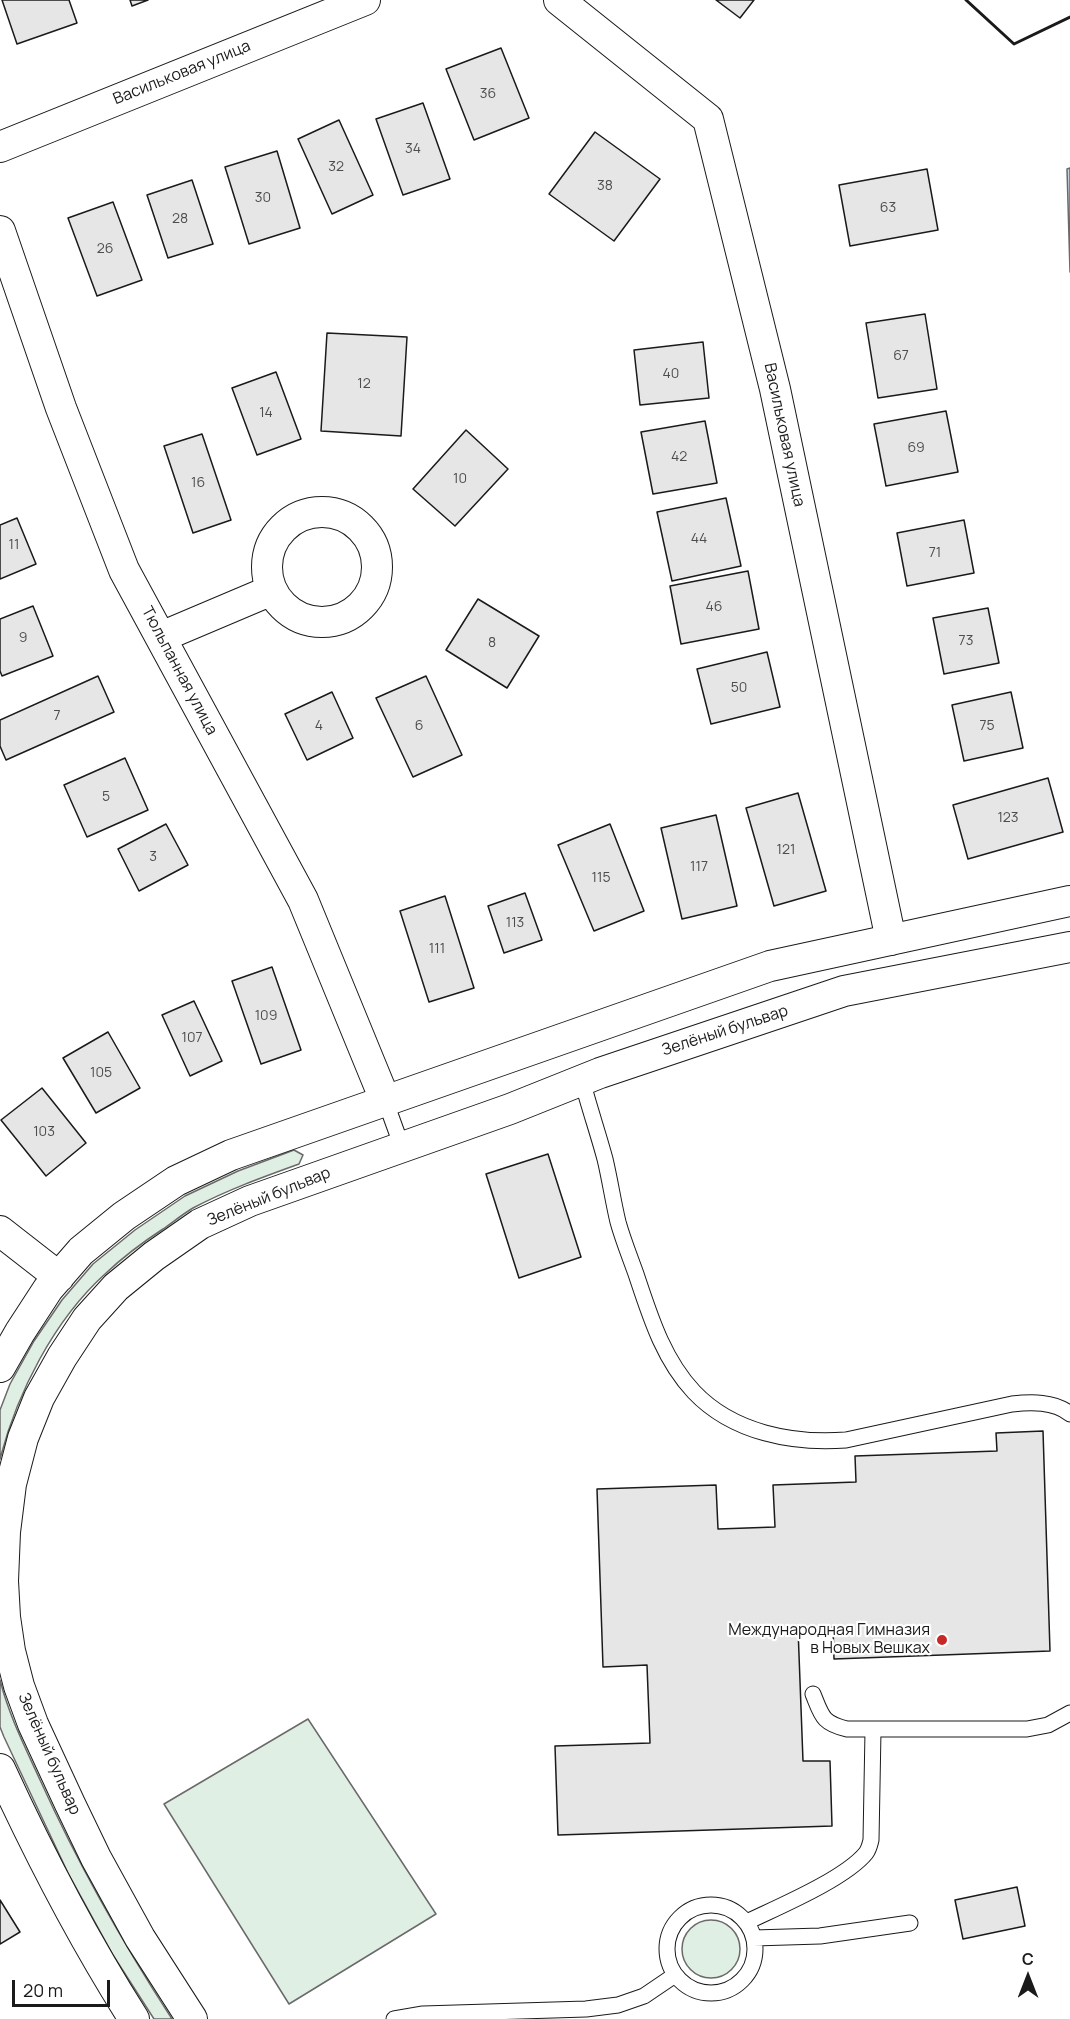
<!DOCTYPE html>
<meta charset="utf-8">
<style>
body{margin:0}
#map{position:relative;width:1070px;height:2019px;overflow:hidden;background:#fff;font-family:Manrope,sans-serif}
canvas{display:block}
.north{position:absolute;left:998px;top:1947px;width:60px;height:60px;-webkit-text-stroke:4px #fff;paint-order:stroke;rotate:0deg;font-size:16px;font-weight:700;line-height:24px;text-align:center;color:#1a1a1a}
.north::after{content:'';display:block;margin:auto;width:21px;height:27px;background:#1a1a1a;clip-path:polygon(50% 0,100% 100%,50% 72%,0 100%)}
.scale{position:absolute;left:12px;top:1980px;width:98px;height:27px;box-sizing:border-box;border:3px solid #1a1a1a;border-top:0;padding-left:8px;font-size:18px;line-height:21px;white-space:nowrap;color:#1a1a1a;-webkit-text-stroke:4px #fff;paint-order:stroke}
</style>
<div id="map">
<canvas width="1070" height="2019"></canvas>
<div class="north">С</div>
<div class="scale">20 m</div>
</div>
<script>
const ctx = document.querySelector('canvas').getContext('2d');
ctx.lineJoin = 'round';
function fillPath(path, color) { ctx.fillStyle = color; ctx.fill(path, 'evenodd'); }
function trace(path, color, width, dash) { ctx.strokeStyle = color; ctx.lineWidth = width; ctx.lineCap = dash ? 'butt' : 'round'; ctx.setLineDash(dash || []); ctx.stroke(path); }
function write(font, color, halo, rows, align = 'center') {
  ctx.font = font + ' Manrope,sans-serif'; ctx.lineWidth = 4.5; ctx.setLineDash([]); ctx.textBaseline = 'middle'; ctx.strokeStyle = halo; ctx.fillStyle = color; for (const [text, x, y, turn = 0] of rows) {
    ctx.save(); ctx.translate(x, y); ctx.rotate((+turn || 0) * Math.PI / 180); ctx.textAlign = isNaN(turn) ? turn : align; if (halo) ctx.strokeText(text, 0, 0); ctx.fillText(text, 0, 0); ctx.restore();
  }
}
const green = new Path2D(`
 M 294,1150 L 303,1155 L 299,1164 C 263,1177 227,1190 193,1208 C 183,1214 173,1222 163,1229 C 143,1242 123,1257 105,1274 C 54,1320 17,1393 0,1459 L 0,1410 L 10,1384 L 34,1341 L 62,1300 L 93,1264 L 135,1230 L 185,1196 L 238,1171 Z
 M 0,1680 C 9,1716 26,1749 41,1782 C 79,1866 122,1942 172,2019 L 154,2019 L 113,1955 L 68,1873 L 4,1737 L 0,1727 Z
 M 308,1719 L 436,1914 L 289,2004 L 164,1804 Z
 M682 1949a29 29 0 1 1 58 0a29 29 0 1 1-58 0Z`);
fillPath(green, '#e0efe3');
trace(green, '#6a6a6a', 1.5);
const water = new Path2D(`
 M 1070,168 L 1070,272 L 1067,169 Z`);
fillPath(water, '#c6d2dc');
trace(water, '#6a6a6a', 1.5);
const building = new Path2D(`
 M 2,0 L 69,0 L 77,23 L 17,44 Z
 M 130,0 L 148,0 L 132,6 Z
 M 716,0 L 754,0 L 740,18 Z
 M 501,48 L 529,118 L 474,140 L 446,69 Z
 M 423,103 L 450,179 L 403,195 L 376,119 Z
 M 339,120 L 373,195 L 332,214 L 298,139 Z
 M 595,132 L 660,179 L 614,241 L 549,194 Z
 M 277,151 L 300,228 L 249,244 L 225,167 Z
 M 927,169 L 938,230 L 850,246 L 839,185 Z
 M 192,180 L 213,244 L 168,258 L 147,195 Z
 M 113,202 L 142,280 L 97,296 L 68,218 Z
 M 925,314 L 937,389 L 878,398 L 866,323 Z
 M 327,333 L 407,337 L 401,436 L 321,431 Z
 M 703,342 L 709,398 L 640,405 L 634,350 Z
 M 276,372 L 301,439 L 257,455 L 232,388 Z
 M 946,411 L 958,472 L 886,486 L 874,424 Z
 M 705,421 L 717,483 L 653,494 L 641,432 Z
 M 466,430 L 508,469 L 455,526 L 413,489 Z
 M 202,434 L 231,520 L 193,533 L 164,446 Z
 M 726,498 L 741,566 L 672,581 L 657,512 Z
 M 17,518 L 36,564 L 0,579 L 0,525 Z
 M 964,520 L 974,573 L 907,586 L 897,533 Z
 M 748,571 L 759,629 L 681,644 L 670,586 Z
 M 478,599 L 539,636 L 507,688 L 446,650 Z
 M 33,606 L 53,656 L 2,676 L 0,671 L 0,619 Z
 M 988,608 L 999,663 L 944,674 L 933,618 Z
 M 767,652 L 780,707 L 711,724 L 697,669 Z
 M 98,676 L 114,712 L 6,760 L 0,746 L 0,720 Z
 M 426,676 L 462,755 L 413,777 L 376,698 Z
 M 332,692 L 353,738 L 307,760 L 285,714 Z
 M 1011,692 L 1023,748 L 964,761 L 952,705 Z
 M 125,758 L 148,810 L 87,837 L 64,785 Z
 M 1048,778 L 1063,832 L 968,859 L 953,805 Z
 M 798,793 L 826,891 L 774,906 L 746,808 Z
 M 716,815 L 737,906 L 682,919 L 661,828 Z
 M 166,824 L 188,865 L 139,891 L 118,849 Z
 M 610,824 L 644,911 L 594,931 L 558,845 Z
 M 525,893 L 542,940 L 504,953 L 488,906 Z
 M 445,896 L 474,988 L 429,1002 L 400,911 Z
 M 272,967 L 301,1050 L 261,1064 L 232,981 Z
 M 194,1001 L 222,1061 L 190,1076 L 162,1015 Z
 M 108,1032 L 140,1088 L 96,1113 L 63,1058 Z
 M 42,1088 L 86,1143 L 46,1176 L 1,1120 Z
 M 548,1154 L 581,1257 L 519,1278 L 486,1174 Z
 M 1043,1431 L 1050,1651 L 834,1659 L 833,1627 L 798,1628 L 803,1761 L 830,1761 L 832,1826 L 558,1835 L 555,1746 L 650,1743 L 647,1665 L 603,1667 L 597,1489 L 716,1485 L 718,1529 L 775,1527 L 773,1485 L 856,1482 L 855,1456 L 997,1451 L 996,1433 Z
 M 1017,1887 L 1025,1926 L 963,1939 L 955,1900 Z
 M 0,1900 L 20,1932 L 0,1944 Z`);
fillPath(building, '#e6e6e6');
trace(building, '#1a1a1a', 1.5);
const service = new Path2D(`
 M 582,1080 C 589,1107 598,1133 605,1159 C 610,1180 613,1201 618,1222 C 623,1240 630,1257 636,1274 C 650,1316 663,1359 694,1392 C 733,1433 793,1444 846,1440 L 1012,1404 C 1031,1402 1054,1401 1070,1414
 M 385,1100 L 402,1147
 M 813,1694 C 822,1716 822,1723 847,1729 L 1027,1729 L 1048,1725 L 1070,1713
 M667 1949a44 44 0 1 1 88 0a44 44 0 1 1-88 0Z
 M 747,1922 C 778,1907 845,1879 866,1853 C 869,1849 870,1844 871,1840 L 873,1731
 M 754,1938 L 820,1936 L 910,1923
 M 394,2019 L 423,2014 L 586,2009 L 618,2005 L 644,1996 L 675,1975`);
const minor = new Path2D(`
 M 559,0 L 708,119 L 775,389 L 891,940
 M 0,147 L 365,0
 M 0,231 L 61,408 L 124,570 L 303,900 L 385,1100
 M267 567a55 55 0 1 1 110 0a55 55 0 1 1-110 0Z
 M 161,637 L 272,590
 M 0,1231 L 59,1277
 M 0,1367 L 20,1332 L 48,1289 L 81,1251 L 124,1216 L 176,1181 L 231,1155 L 770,966 L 1070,901
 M 0,1769 C 40,1856 83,1939 134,2019
 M 192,2019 L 140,1938 L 96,1858 L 70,1804 L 33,1724 L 19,1686 L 10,1651 L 5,1617 L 3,1581 L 5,1532 L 11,1484 L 23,1438 L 39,1398 L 62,1357 L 87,1319 L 116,1287 L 154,1256 L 200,1224 L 250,1201 L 510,1109 L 600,1073 L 844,991 L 1070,947`);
trace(service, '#1a1a1a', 17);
trace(minor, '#1a1a1a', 32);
trace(service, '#fff', 15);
trace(minor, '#fff', 30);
trace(new Path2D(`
 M 966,0 L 1014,44 L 1070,17`), '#1a1a1a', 3);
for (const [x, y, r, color] of [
 [942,1640,6,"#c62828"]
]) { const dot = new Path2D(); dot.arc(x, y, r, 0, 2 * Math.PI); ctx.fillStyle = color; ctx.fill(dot); trace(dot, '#fff', 2); }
write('14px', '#4d4d4d', null, [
 ["36",488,94],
 ["34",413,149],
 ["32",336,167],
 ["38",605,186],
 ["30",263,198],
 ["63",888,208],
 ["28",180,219],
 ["26",105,249],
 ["67",901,356],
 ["40",671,374],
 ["12",364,384],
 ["14",266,413],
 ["69",916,448],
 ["42",679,457],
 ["10",460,479],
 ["16",198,483],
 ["44",699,539],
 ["11",14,545],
 ["71",935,553],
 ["46",714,607],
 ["9",23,638],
 ["73",966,641],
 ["8",492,643],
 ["50",739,688],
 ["7",57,716],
 ["4",319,726],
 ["6",419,726],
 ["75",987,726],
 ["5",106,797],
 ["123",1008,818],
 ["121",786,850],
 ["3",153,857],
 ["117",699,867],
 ["115",601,878],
 ["113",515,923],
 ["111",437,949],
 ["109",266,1016],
 ["107",192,1038],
 ["105",101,1073],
 ["103",44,1132]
]);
write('16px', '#1a1a1a', '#fff', [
 ["Васильковая улица",182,73,-22],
 ["Васильковая улица",784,435,78],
 ["Тюльпанная улица",179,671,62],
 ["Зелёный бульвар",725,1031,-18],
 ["Зелёный бульвар",269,1197,-22],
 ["Зелёный бульвар",49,1754,66]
]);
write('16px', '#1a1a1a', '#fff', [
 ["Международная Гимназия",930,1631],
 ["в Новых Вешках",930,1649]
], 'right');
</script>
